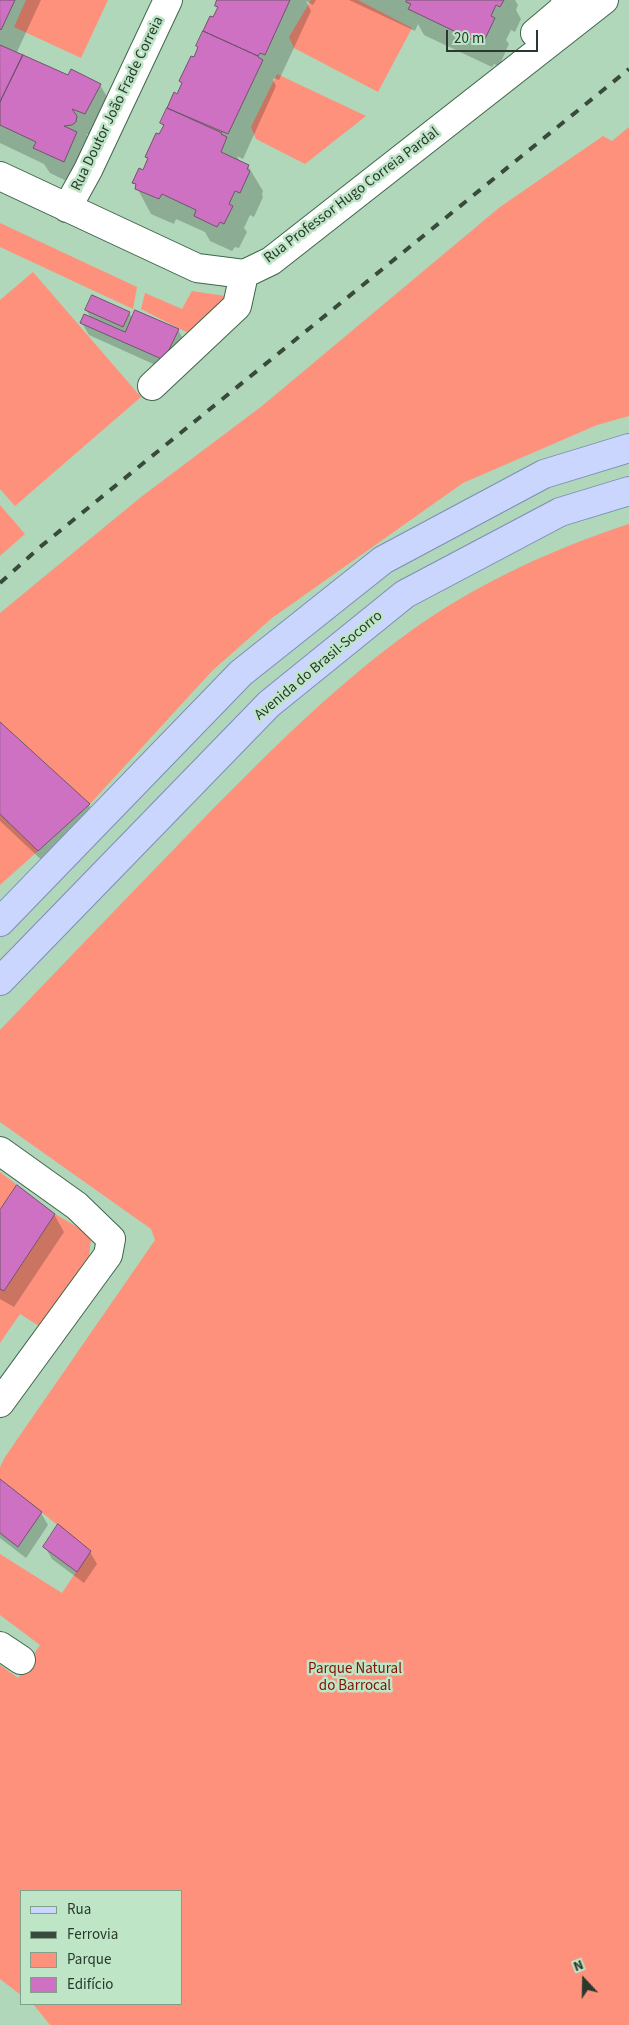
<!DOCTYPE html>
<meta charset="utf-8">
<style>
body{margin:0}
#map{position:relative;width:629px;height:2025px;overflow:hidden;background:#b0d7ba;font-family:"Source Sans 3",sans-serif}
canvas{display:block}
.legend{position:absolute;left:20px;top:1890px;width:162px;height:115px;box-sizing:border-box;background:#bde5c6;border:1px solid #82a089;margin:0;padding:6px 9px;list-style:none;font-size:15px;color:#2a392d}
.legend li{display:flex;align-items:center;gap:10px;height:25px}
.legend b{width:25px;border:1px solid #82a089}
.north{position:absolute;left:559px;top:1955px;width:50px;height:50px;-webkit-text-stroke:4px #bde5c6;paint-order:stroke;rotate:339deg;font-size:14px;font-weight:700;line-height:20px;text-align:center;color:#2a392d}
.north::after{content:'';display:block;margin:auto;width:18px;height:22px;background:#2a392d;clip-path:polygon(50% 0,100% 100%,50% 72%,0 100%)}
.scale{position:absolute;left:446px;top:30px;width:92px;height:22px;box-sizing:border-box;border:2px solid #2a392d;border-top:0;padding-left:6px;font-size:15px;line-height:18px;white-space:nowrap;color:#2a392d;-webkit-text-stroke:4px #bde5c6;paint-order:stroke}
</style>
<div id="map">
<canvas width="629" height="2025"></canvas>
<ul class="legend">
<li><b style="height:6px;background:#cbd6ff"></b>Rua</li>
<li><b style="height:6px;background:#394a3c"></b>Ferrovia</li>
<li><b style="height:14px;background:#fe917b"></b>Parque</li>
<li><b style="height:14px;background:#cf71c2"></b>Edifício</li>
</ul>
<div class="north">N</div>
<div class="scale">20 m</div>
</div>
<script>
const ctx = document.querySelector('canvas').getContext('2d');
ctx.lineJoin = 'round';
function fillPath(path, color) { ctx.fillStyle = color; ctx.fill(path, 'evenodd'); }
function trace(path, color, width, dash) { ctx.strokeStyle = color; ctx.lineWidth = width; ctx.lineCap = dash ? 'butt' : 'round'; ctx.setLineDash(dash || []); ctx.stroke(path); }
function write(font, color, halo, rows, align = 'center') {
  ctx.font = font + ' "Source Sans 3",sans-serif'; ctx.lineWidth = 5; ctx.setLineDash([]); ctx.textBaseline = 'middle'; ctx.strokeStyle = halo; ctx.fillStyle = color; for (const [text, x, y, turn = 0] of rows) {
    ctx.save(); ctx.translate(x, y); ctx.rotate((+turn || 0) * Math.PI / 180); ctx.textAlign = isNaN(turn) ? turn : align; if (halo) ctx.strokeText(text, 0, 0); ctx.fillText(text, 0, 0); ctx.restore();
  }
}
fillPath(new Path2D(`
 M 26,0 L 108,0 L 81,58 L 14,27 Z
 M 311,0 L 358,0 L 412,28 L 378,92 L 294,48 L 289,37 Z
 M 277,74 L 366,116 L 305,164 L 256,139 L 251,127 Z
 M 629,127 L 629,416 L 597,425 L 463,483 L 272,618 L 213,670 L 90,804 L 0,722 L 0,613 L 141,497 L 262,406 L 500,207 L 603,136 L 612,141 Z
 M 0,223 L 137,287 L 133,309 L 0,247 Z
 M 33,272 L 141,397 L 15,506 L 0,489 L 0,300 Z
 M 192,291 L 225,296 L 222,308 L 190,334 L 141,309 L 145,293 L 182,309 Z
 M 0,505 L 25,534 L 0,556 Z
 M 629,524 L 629,2025 L 50,2025 L 33,2004 L 181,2004 L 181,1891 L 21,1891 L 21,1995 L 0,1979 L 0,1665 L 18,1678 L 40,1645 L 0,1615 L 0,1554 L 62,1593 L 90,1551 L 0,1479 L 0,1467 L 5,1457 L 155,1240 L 151,1229 L 0,1122 L 0,1030 C 69,958 138,886 208,814 C 274,747 341,680 419,625 C 483,581 555,548 629,524 Z
 M 0,814 L 38,851 L 0,885 Z
 M 0,1172 L 17,1185 L 0,1210 Z
 M 55,1214 L 79,1228 L 91,1239 L 89,1256 L 39,1326 L 20,1314 L 0,1343 L 0,1289 L 4,1291 Z`), '#fe917b');
fillPath(new Path2D(`
 M 0,0 L 41,0 L 16,54 L 69,76 L 100,85 L 115,110 L 100,139 L 86,134 L 90,140 L 79,187 L 50,173 L 44,164 L 0,143 Z
 M 219,0 L 316,0 L 313,5 L 306,1 L 311,11 L 279,80 L 274,78 L 273,80 L 276,86 L 243,159 L 237,156 L 240,162 L 248,166 L 263,191 L 262,194 L 263,197 L 254,217 L 250,215 L 244,228 L 247,232 L 239,248 L 235,247 L 232,251 L 210,241 L 205,232 L 176,219 L 174,224 L 151,214 L 134,182 L 143,172 L 149,160 L 147,157 L 164,127 L 161,123 L 175,94 L 178,95 L 182,84 L 181,81 L 199,49 L 197,46 L 218,9 L 216,6 Z
 M 349,0 L 515,0 L 518,5 L 516,10 L 521,19 L 515,32 L 511,30 L 506,40 L 509,44 L 499,66 L 494,64 L 492,67 L 424,35 L 418,24 L 415,31 Z
 M 86,310 L 129,313 L 133,319 L 178,330 L 185,342 L 171,372 L 89,335 L 82,323 L 91,318 Z
 M 0,724 L 89,805 L 99,822 L 49,867 L 0,821 Z
 M 0,1212 L 54,1214 L 64,1232 L 14,1307 L 0,1299 Z
 M 0,1480 L 41,1513 L 48,1525 L 26,1558 L 0,1538 Z
 M 45,1547 L 90,1552 L 97,1564 L 84,1583 L 52,1559 Z`), '#0003');
const building = new Path2D(`
 M 0,0 L 15,0 L 1,30 L 0,29 Z
 M 217,0 L 290,0 L 265,55 L 260,53 L 258,56 L 203,31 L 210,16 L 213,17 L 218,7 L 215,6 Z
 M 407,0 L 504,0 L 500,7 L 496,5 L 491,16 L 495,18 L 484,41 L 479,39 L 477,42 L 408,9 L 411,4 L 406,2 Z
 M 203,31 L 258,56 L 258,57 L 263,60 L 228,134 L 167,108 L 174,92 L 177,94 L 182,83 L 179,81 L 191,56 L 194,57 L 198,47 L 196,46 Z
 M 0,45 L 23,55 L 0,102 Z
 M 23,55 L 68,75 L 71,69 L 101,84 L 85,114 L 72,109 L 77,116 L 76,122 L 72,125 L 64,126 L 77,132 L 64,162 L 33,148 L 36,142 L 0,125 L 0,102 Z
 M 167,108 L 222,133 L 221,134 L 227,137 L 221,152 L 249,165 L 247,169 L 250,171 L 240,193 L 235,191 L 229,204 L 233,206 L 224,224 L 220,222 L 217,227 L 194,216 L 196,210 L 162,194 L 159,199 L 135,189 L 136,184 L 132,183 L 139,168 L 143,170 L 148,158 L 145,157 L 156,133 L 159,134 L 164,125 L 160,123 Z
 M 92,295 L 130,312 L 123,327 L 85,310 Z
 M 135,310 L 179,329 L 164,360 L 80,323 L 84,314 L 125,332 Z
 M 0,722 L 90,804 L 38,851 L 0,814 Z
 M 17,1185 L 55,1214 L 4,1291 L 0,1289 L 0,1210 Z
 M 0,1479 L 42,1512 L 18,1547 L 0,1533 Z
 M 58,1524 L 91,1551 L 77,1572 L 43,1547 Z`);
fillPath(building, '#cf71c2');
trace(building, '#72526c', 1);
const minor = new Path2D(`
 M 535,33 L 561,11 L 568,0
 M 0,176 L 197,268 L 244,274 L 271,261 L 604,0
 M 67,208 L 88,170 L 168,0
 M 152,386 L 237,306 L 244,274
 M 0,1151 L 77,1206 L 111,1239 L 108,1255 L 0,1403
 M 0,1646 L 21,1660`);
const major = new Path2D(`
 M 0,922 L 241,673 L 383,560 L 544,474 L 629,448
 M 0,981 L 269,704 L 405,594 L 560,512 L 629,491`);
trace(minor, '#41654b', 30);
trace(major, '#7d8eb6', 30);
trace(minor, '#fff', 28);
trace(major, '#cbd6ff', 28);
trace(new Path2D(`
 M 0,583 L 40,547 L 629,69`), '#394a3c', 4, [9, 9]);
write('15px', '#2a392d', '#bde5c6', [
 ["Rua Doutor João Frade Correia",118,104,-64],
 ["Rua Professor Hugo Correia Pardal",352,196,-37],
 ["Avenida do Brasil-Socorro",319,666,-40]
]);
write('15px', '#821300', '#bde5c6', [
 ["Parque Natural",355,1670],
 ["do Barrocal",355,1687]
]);
</script>
